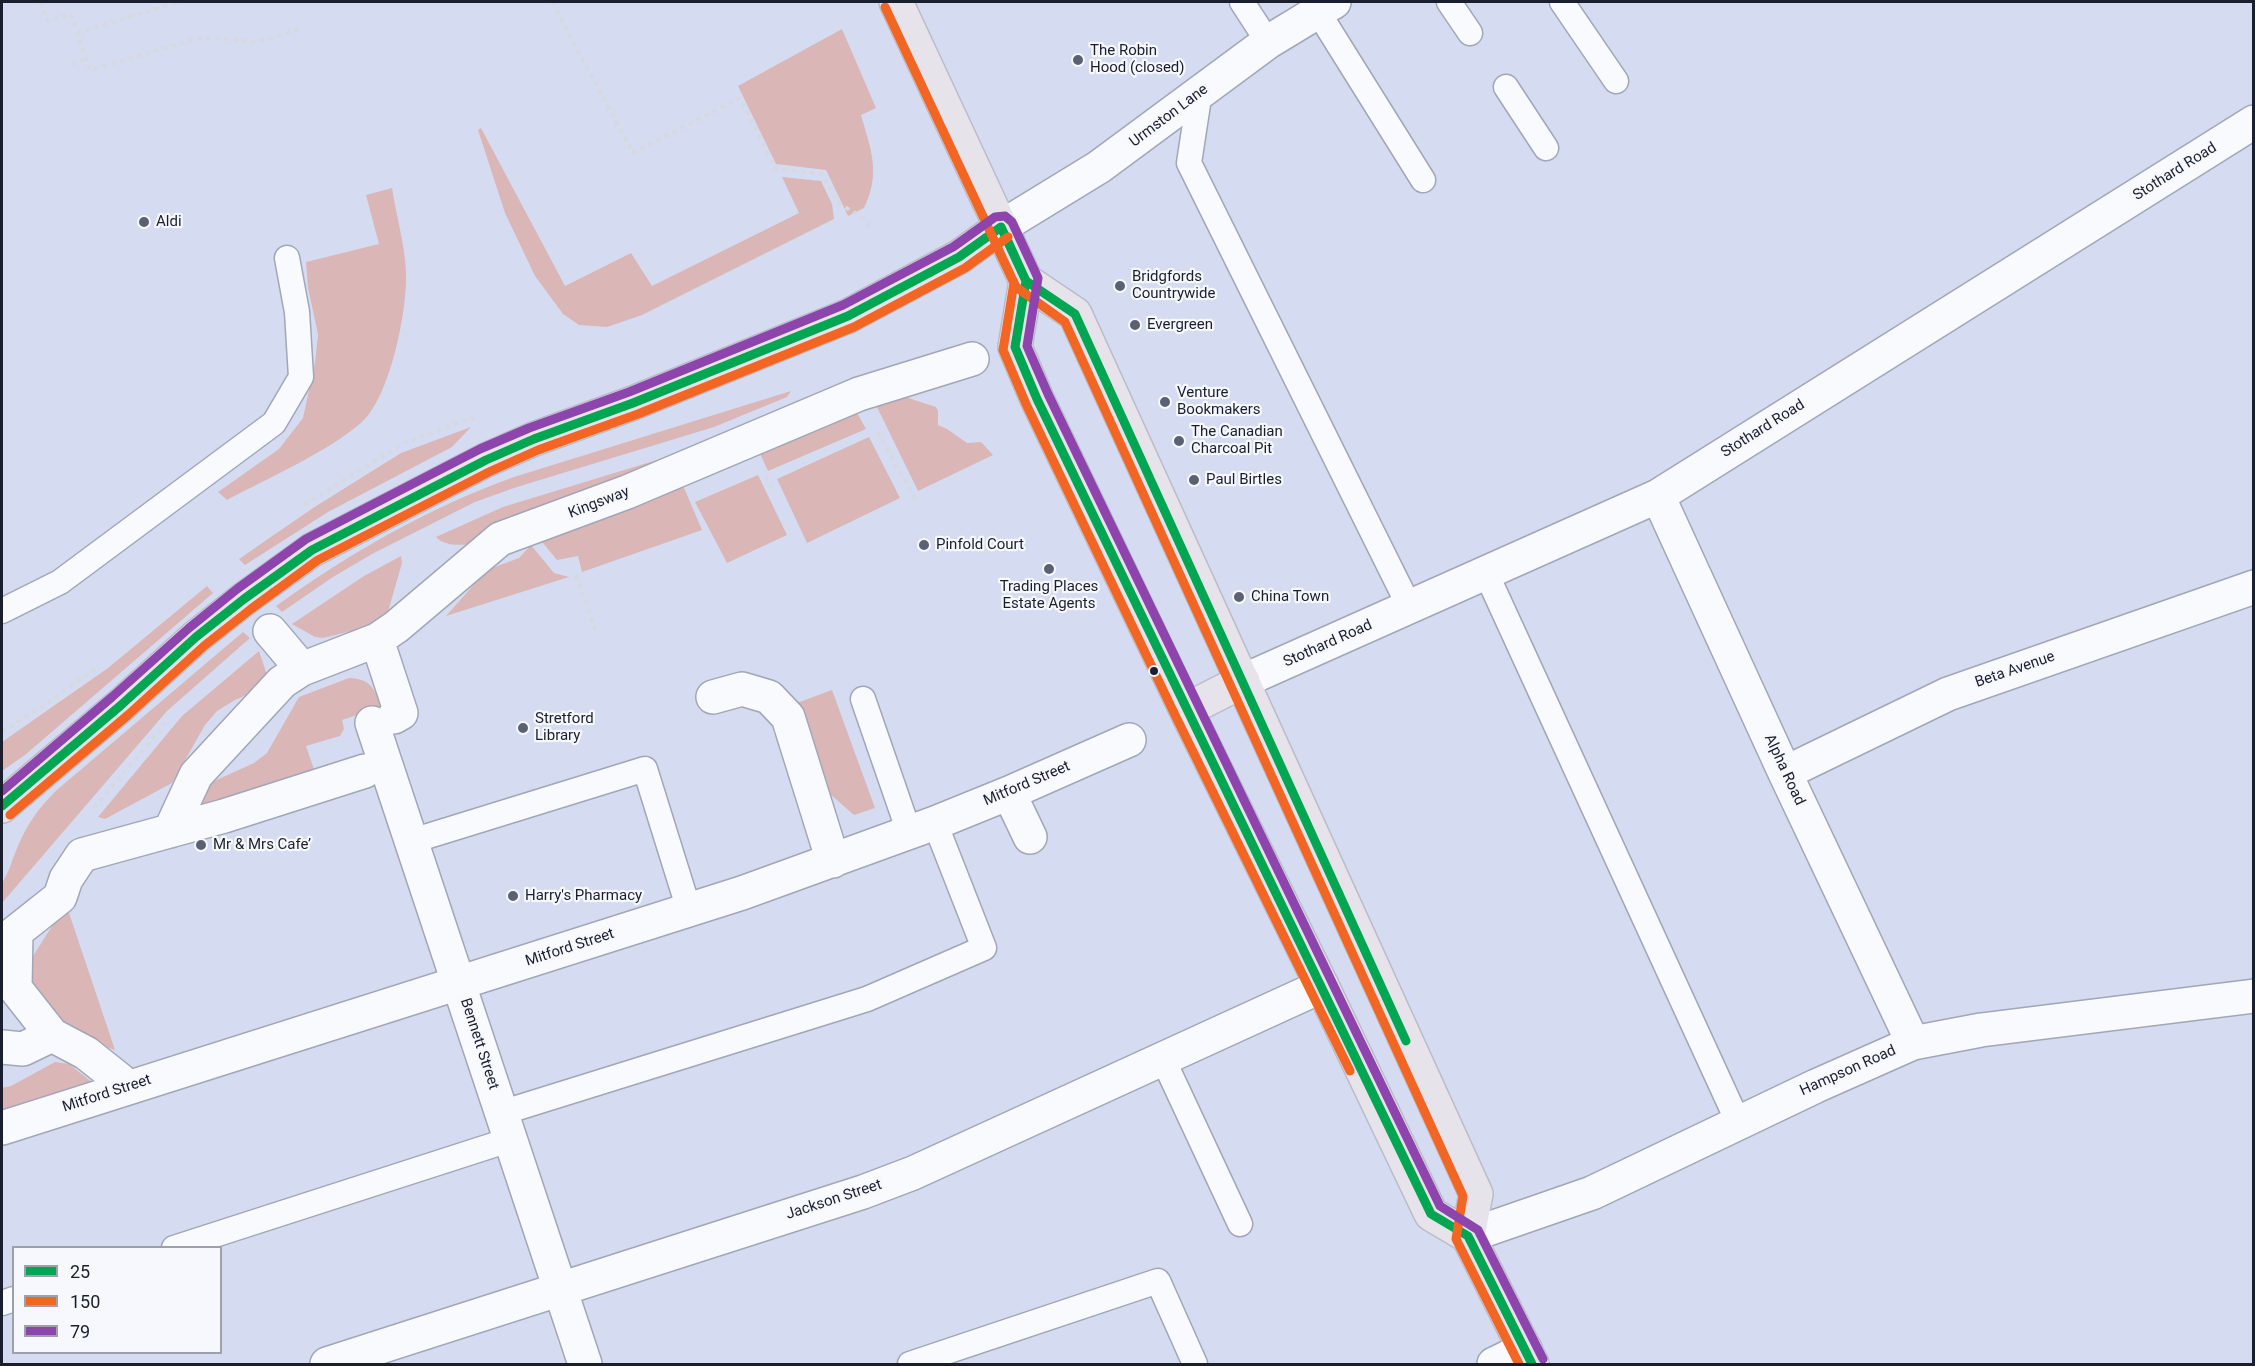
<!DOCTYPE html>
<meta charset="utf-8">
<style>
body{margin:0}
#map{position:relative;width:2255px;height:1366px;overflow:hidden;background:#d5dcf1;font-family:Roboto,sans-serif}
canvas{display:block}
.frame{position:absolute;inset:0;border:3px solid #1a1f30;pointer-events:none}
.legend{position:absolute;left:12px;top:1246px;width:210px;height:108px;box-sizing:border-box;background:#f6f8fd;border:2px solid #9ea1ab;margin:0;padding:8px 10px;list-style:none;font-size:18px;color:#1a1f30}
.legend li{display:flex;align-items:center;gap:12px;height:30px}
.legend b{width:30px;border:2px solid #9ea1ab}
</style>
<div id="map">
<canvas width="2255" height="1366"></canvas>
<div class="frame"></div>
<ul class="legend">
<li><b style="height:8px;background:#00a651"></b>25</li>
<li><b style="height:8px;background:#f26522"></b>150</li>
<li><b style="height:8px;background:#8e44ad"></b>79</li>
</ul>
</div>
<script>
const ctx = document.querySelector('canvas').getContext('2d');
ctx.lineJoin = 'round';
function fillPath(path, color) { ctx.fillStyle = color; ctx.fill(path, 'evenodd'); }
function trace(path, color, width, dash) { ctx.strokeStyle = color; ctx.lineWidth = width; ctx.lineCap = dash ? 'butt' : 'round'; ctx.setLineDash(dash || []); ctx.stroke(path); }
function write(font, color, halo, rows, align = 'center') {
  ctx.font = font + ' Roboto,sans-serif'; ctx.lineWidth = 4.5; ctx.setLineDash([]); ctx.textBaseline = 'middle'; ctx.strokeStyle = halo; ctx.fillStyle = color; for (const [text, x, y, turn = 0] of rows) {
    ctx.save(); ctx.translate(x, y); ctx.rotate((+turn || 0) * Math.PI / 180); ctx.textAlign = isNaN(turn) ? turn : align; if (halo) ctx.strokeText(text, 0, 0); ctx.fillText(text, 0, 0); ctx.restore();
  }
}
fillPath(new Path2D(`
 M 842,29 L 876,108 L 861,115 C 871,150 881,173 864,208 L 848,216 L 826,170 L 776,164 L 738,86 Z
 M 481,128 L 565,286 L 631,253 L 652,286 L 799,213 L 782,177 L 821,181 L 832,204 L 834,219 L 642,315 L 607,327 L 579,325 L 563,314 L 535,276 L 505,213 L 478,130 Z
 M 392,188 C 396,215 406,249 406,275 C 407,312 390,397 362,422 C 328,452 268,478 227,500 L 218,492 L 279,449 L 303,418 L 315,363 L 318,334 L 308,288 L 306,262 L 379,244 L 366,195 Z
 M 791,391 L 787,397 L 714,427 L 517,487 L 475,502 L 372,554 L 333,577 L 282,612 L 276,606 C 350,553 428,508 514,477 Z
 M 899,395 L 936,407 L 938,411 L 938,425 L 947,429 L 967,443 L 981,442 L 993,455 L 918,491 L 874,401 Z
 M 855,409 L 866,429 L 768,471 L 757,447 Z
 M 471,427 L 452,447 L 328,512 L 245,565 L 239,559 L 313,508 L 401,453 Z
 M 869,437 L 900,498 L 807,543 L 777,479 Z
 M 670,456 L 667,465 L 477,542 C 465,546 445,547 436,537 L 503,507 Z
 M 758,475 L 787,535 L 727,563 L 695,502 Z
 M 682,483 L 702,530 L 582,572 L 578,556 L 557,560 L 538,537 Z
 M 531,545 L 554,573 L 569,577 L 446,616 L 487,570 L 519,558 Z
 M 401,556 L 402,563 L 387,615 L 372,626 L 323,638 L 315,637 L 292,624 L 364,576 Z
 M 207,586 L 213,593 L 25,755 L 2,771 L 2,742 L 108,668 Z
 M 243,632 L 250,638 L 167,711 L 2,903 C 1,897 0,889 2,884 C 4,878 8,873 10,867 C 22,833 32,814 58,789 Z
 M 259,651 L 267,675 L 256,691 L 235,700 L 217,711 L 205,725 L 172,783 L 105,819 L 98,817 L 182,716 Z
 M 349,678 C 370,679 375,688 381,707 L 342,720 L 344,729 L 340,736 L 306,746 L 318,781 L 198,809 L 199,788 L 254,763 L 267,753 L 299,697 Z
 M 832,690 L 875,808 L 854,815 L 830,794 L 797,703 Z
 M 66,904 L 115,1050 L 75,1037 L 28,988 L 30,961 Z
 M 55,1062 L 69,1064 L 98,1087 L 2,1117 L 2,1088 L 11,1086 Z`), '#dab6b7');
const service = new Path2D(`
 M 1242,2 L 1268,42
 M 1449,2 L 1470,33
 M 1562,2 L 1616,81
 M 1318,12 L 1423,180
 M 1506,87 L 1546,148
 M 1200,91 L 1189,163 L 1410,608
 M 1486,573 L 1738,1122
 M 2,611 L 60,582 L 274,423 L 301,377 L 297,312 L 287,258
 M 863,699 L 909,832
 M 412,841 L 645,769 L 689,910
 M 1163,1059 L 1240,1224
 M 501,1113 L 867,999 L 984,948 L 935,823
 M 174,1248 L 509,1140
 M 2,1303 L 14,1299
 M 910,1364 L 1158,1281 L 1195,1364`);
const pedestrian = new Path2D(`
 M 270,631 L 302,669
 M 377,640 L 401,713 L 394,717
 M 170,831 L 196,775 L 282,682 L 302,669 L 377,640 L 396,627 L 500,539 L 627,492 L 859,394 L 972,359
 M 2,943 L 60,897 L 66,879 L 82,855 L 224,816 L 365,771
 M 52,1035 L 86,1053 L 120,1080
 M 2,1047 L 23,1049 L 52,1035 L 15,988 L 16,932`);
const minor = new Path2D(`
 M 1658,496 L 1785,773 L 1913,1043
 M 1243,681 L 1658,496 L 2254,122
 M 713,697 L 742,689 L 769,697 L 788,717 L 833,861
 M 372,723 L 585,1364
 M 1785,773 L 1948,694 L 2254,587
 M 1009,793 L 1030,837
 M 2,1128 L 742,893 L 935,823 L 1009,793 L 1129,740
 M 1468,1236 L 1592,1193 L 1816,1086 L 1913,1043 L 1981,1030 L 2254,996
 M 327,1364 L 863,1192 L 913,1173 L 1322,986
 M 1494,1364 L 1525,1349`);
const secondary = new Path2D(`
 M 1001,227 L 1099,167 L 1268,42 L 1334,2`);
const primary = new Path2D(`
 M 896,2 L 1026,281 L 1075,314 L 1476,1194 L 1468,1236
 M 1026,281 L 1015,347 L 1037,399 L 1186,710 L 1322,986 L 1431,1214 L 1468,1236 L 1532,1364
 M 1186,710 L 1243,681
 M 2,806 L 120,706 L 196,637 L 244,599 L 312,550 L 486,460 L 534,439 L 633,403 L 848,316 L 959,257 L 1001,227`);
trace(service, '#a1a6b8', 27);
trace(pedestrian, '#a1a6b8', 36);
trace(minor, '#a1a6b8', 36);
trace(secondary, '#a1a6b8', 36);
trace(primary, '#babdc9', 36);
trace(new Path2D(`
 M 41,2 L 47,21 L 71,14 L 90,70 L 203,37 L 257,42 L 300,29
 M 552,2 L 633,153 L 740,98 L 775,168 L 822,174 L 838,203 L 860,216 L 870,225
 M 77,33 L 178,2
 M 72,64 L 86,59
 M 878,432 L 915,499
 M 766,476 L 773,492
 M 304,505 L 404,443 L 471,418 L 475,420
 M 576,575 L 597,634
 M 2,732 L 43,706 L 95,669
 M 94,808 L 165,724`), '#d7d9e0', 4, [4.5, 4.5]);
trace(service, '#f9fafd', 24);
trace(pedestrian, '#f9fafd', 33);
trace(minor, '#f9fafd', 33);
trace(secondary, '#f9fafd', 33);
trace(primary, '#e7e3ea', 33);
trace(new Path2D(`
 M 1001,227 L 1026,281 L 1015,347 L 1037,399 L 1431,1214 L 1468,1236 L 1532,1364
 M 1006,237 L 1026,281 L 1075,314 L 1406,1041
 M 2,806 L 120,706 L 196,637 L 244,599 L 312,550 L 486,460 L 534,439 L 633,403 L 848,316 L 959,257 L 1001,227`), '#00a651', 9);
trace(new Path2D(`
 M 885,7 L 1016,287 L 1065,322 L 1463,1196 L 1456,1239 L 1519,1364
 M 995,243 L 1014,283 L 1003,350 L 1026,404 L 1175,715 L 1350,1071
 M 10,815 L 128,715 L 204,646 L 251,609 L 318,560 L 491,471 L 538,450 L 638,414 L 854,327 L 965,268 L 1008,237`), '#f26522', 9);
trace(new Path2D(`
 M 2,791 L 112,697 L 189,628 L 237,589 L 306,539 L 480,449 L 529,428 L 629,392 L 843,305 L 953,247 L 995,217 L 1005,216 L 1012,222 L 1038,278 L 1027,346 L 1048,394 L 1440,1206 L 1478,1230 L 1543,1359`), '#8e44ad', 9);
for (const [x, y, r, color] of [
 [1078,60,6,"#5b6174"],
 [144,222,6,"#5b6174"],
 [1120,286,6,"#5b6174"],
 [1135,325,6,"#5b6174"],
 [1165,402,6,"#5b6174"],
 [1179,441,6,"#5b6174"],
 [1194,480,6,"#5b6174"],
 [924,545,6,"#5b6174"],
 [1049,569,6,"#5b6174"],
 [1239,597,6,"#5b6174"],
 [1154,671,5,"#1a1f30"],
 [523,728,6,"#5b6174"],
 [201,845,6,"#5b6174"],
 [513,896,6,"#5b6174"]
]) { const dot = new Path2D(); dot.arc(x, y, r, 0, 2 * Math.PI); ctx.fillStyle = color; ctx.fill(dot); trace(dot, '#f6f8fd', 2); }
write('15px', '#1a1f30', '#f6f8fd', [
 ["The Robin",1090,51],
 ["Hood (closed)",1090,68],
 ["Aldi",156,222],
 ["Bridgfords",1132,277],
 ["Countrywide",1132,294],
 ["Evergreen",1147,325],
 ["Venture",1177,393],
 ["Bookmakers",1177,410],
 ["The Canadian",1191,432],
 ["Charcoal Pit",1191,449],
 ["Paul Birtles",1206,480],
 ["Pinfold Court",936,545],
 ["Trading Places",1049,587,"center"],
 ["Estate Agents",1049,604,"center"],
 ["China Town",1251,597],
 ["Stretford",535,719],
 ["Library",535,736],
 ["Mr & Mrs Cafe’",213,845],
 ["Harry's Pharmacy",525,896]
], 'left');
write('15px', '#1a1f30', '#f6f8fd', [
 ["Urmston Lane",1169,116,-37],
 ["Stothard Road",2175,172,-32],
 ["Stothard Road",1763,429,-32],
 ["Kingsway",599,503,-21],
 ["Stothard Road",1328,644,-24],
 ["Beta Avenue",2015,670,-19],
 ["Alpha Road",1784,770,65],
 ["Mitford Street",1027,784,-23],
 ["Mitford Street",570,948,-18],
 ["Bennett Street",479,1044,72],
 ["Hampson Road",1848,1071,-24],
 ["Mitford Street",107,1094,-18],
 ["Jackson Street",834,1200,-18]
]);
</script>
